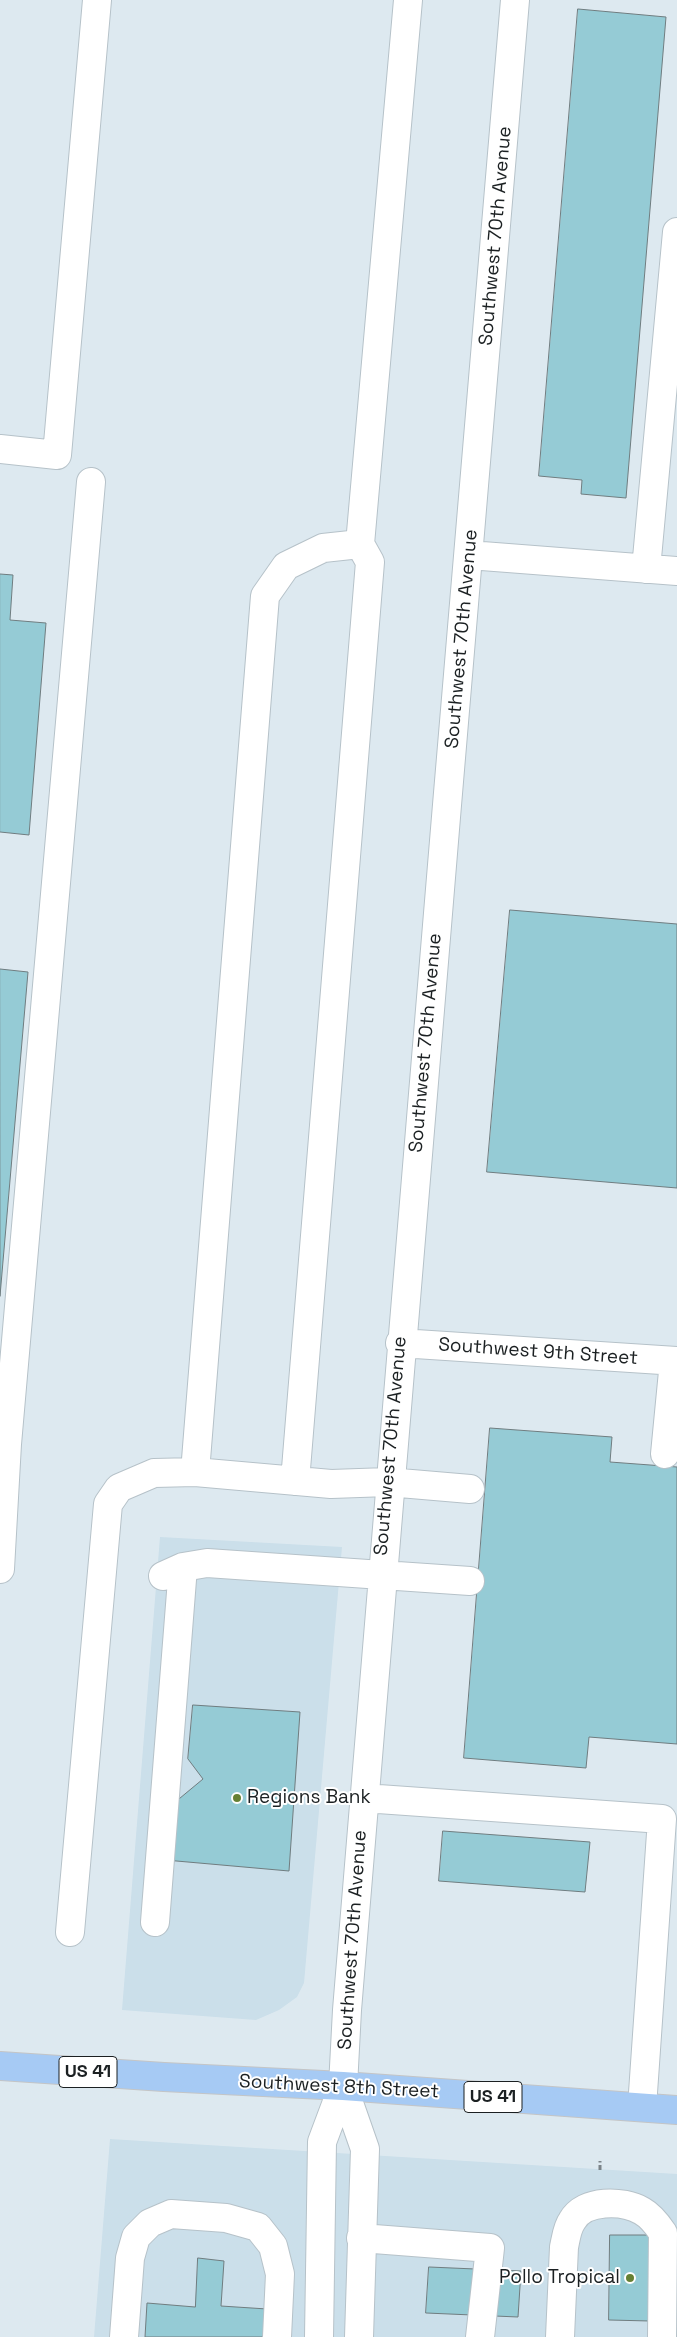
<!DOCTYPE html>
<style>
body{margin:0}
canvas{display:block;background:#dde9f0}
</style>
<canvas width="677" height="2337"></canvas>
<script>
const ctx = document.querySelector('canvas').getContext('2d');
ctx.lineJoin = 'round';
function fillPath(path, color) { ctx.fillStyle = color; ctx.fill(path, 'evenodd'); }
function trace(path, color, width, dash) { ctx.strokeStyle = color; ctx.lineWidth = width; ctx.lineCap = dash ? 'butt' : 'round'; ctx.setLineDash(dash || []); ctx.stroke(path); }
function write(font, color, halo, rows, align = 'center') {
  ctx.font = font + ' "Space Grotesk",sans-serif'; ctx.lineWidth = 4; ctx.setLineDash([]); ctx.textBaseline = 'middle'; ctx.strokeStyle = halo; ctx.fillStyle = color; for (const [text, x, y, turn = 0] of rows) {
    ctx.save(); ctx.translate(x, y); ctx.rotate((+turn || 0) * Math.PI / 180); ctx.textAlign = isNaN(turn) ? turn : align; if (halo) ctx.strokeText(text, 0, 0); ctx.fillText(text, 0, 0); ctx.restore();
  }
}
fillPath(new Path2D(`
 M 160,1537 L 342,1547 L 304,1983 L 297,1997 L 279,2010 L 256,2020 L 122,2010 Z
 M 110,2139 L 677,2174 L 677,2337 L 94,2337 Z`), '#cbdfea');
const building = new Path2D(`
 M 578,9 L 666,17 L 626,498 L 581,494 L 582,480 L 539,476 Z
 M 0,574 L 13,575 L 10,620 L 46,623 L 29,835 L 0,832 Z
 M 510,910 L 677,924 L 677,1188 L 487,1172 Z
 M 0,969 L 28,972 L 0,1296 Z
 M 490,1428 L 612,1437 L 610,1462 L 677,1467 L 677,1744 L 589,1737 L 586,1768 L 464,1758 Z
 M 193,1705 L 300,1712 L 289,1871 L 154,1859 L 156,1818 L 203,1779 L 188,1759 Z
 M 443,1831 L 590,1842 L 585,1892 L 439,1881 Z
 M 610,2235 L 651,2235 L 650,2321 L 609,2320 Z
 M 198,2258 L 224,2261 L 221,2306 L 267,2309 L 265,2337 L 145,2337 L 147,2303 L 195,2307 Z
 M 429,2267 L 521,2271 L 518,2317 L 426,2313 Z`);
fillPath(building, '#95cbd5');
trace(building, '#707d80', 1);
const minor = new Path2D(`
 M 0,449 L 57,455 L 97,0
 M 469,555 L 677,571
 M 646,569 L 677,232
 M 400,1343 L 677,1361
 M 0,1443 L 7,1444 L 0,1569
 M 7,1444 L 91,482
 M 665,1454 L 674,1361
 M 195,1472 L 331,1484 L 388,1482 L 470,1489
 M 295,1481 L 370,562 L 360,544
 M 163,1576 L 183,1567 L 207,1563 L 470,1581
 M 364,1798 L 662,1819 L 642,2107
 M 155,1922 L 183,1567
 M 70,1932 L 108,1504 L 119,1488 L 154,1473 L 195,1472 L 265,596 L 286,566 L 323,548 L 360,544 L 408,0
 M 343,2086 L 365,2149 L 359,2337
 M 361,2238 L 490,2248 L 480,2337
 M 124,2337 L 130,2258 L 136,2237 L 150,2223 L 171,2214 L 226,2218 L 258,2227 L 273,2246 L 280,2274 L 277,2337
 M 319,2337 L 322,2142 L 343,2086 L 347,2010 C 399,1340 460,670 515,0
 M 560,2337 L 564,2247 C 566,2238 567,2228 572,2221 C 584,2199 623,2200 642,2211 C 651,2216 657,2224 663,2233 L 662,2337`);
const major = new Path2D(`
 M 0,2066 L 164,2077 L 343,2086 L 677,2110`);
trace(minor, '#b6c2c9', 30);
trace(major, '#c4c5c6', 30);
trace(new Path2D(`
 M 600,2170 L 600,2161`), '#7b8388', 3, [5, 2.5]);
trace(minor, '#fff', 28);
trace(major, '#a6caf4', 28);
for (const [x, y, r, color] of [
 [237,1798,5,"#668034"],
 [630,2278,5,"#668034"]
]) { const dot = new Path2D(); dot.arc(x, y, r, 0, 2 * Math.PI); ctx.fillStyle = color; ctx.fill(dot); trace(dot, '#fff', 2); }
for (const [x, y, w] of [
 [88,2072,58],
 [493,2097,58]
]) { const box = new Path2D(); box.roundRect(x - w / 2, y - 15.5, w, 31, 4); ctx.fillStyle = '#fff'; ctx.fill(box); trace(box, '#1b2022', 1); }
write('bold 18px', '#1b2022', null, [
 ["US 41",88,2072],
 ["US 41",493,2097]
]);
write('19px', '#1b2022', '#fff', [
 ["Southwest 70th Avenue",496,236,-85],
 ["Southwest 70th Avenue",462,639,-85],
 ["Southwest 70th Avenue",426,1043,-85],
 ["Southwest 9th Street",538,1352,4],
 ["Southwest 70th Avenue",391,1446,-85],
 ["Southwest 70th Avenue",353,1940,-86],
 ["Southwest 8th Street",339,2087,3]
]);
write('19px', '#1b2022', '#fff', [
 ["Regions Bank",247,1798],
 ["Pollo Tropical",620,2278,"right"]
], 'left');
</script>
